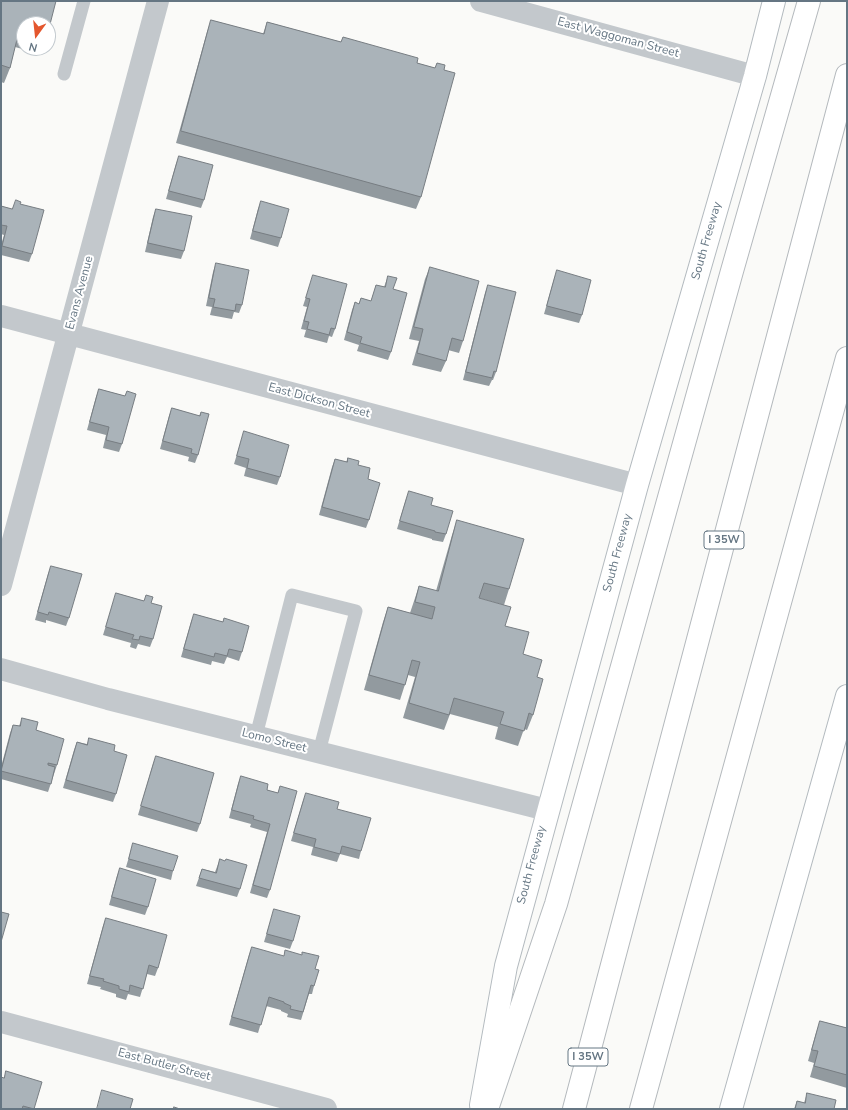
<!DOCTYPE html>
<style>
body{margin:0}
#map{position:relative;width:848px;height:1110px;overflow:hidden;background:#fafaf8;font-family:"Nunito Sans",sans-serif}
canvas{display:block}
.frame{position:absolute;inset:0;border:2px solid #657683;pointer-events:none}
.north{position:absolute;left:16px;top:16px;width:40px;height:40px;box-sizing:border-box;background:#fff;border:1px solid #c1c8cd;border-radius:50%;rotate:195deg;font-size:11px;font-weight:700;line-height:16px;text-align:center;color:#657683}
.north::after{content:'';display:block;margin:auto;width:14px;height:18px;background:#e4572e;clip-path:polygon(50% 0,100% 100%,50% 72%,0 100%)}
</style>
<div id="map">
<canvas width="848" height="1110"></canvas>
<div class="frame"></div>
<div class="north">N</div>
</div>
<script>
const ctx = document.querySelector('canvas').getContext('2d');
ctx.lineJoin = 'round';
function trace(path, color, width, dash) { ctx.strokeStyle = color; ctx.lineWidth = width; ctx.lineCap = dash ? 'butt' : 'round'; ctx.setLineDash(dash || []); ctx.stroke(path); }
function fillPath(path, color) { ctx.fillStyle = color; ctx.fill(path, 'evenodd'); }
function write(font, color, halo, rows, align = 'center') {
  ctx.font = font + ' "Nunito Sans",sans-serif'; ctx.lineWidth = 4; ctx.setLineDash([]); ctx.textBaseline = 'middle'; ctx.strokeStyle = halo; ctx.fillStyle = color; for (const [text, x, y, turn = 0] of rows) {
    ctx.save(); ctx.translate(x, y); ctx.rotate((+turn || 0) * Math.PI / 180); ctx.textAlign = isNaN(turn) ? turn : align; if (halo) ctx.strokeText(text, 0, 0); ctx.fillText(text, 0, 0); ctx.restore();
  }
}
const secondary = new Path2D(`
 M 481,1105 L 506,966 L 637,485 L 755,76 L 774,1
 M 731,1109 L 847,696`);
const highway = new Path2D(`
 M 487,1109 L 556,904 L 732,271 L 809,1
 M 574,1109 L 847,75
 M 641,1109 L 847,358`);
trace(secondary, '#b3babf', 24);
trace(highway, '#b4b9bd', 24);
trace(new Path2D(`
 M 64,74 L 84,1
 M 256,736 L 292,595 L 356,611 L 319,752`), '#c3c8cc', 13);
trace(new Path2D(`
 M 481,1 L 755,76
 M 1,316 L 637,485
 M 1,585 L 158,1
 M 1,669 L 108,699 L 547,810
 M 1,1022 L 326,1109`), '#c3c8cc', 22);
trace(secondary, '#fff', 22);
trace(highway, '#fff', 22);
fillPath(new Path2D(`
 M 1,1 L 24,24 L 24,48 L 43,48 L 41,54 L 15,47 L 10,68 L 4,83 L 1,82 Z
 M 211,20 L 263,34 L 267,22 L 341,42 L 343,37 L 417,63 L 435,68 L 437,63 L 444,70 L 421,197 L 416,209 L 176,143 L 207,32 Z
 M 179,156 L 204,200 L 201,208 L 166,199 L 176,164 Z
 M 261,201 L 281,238 L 278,247 L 250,239 L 258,209 Z
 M 20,204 L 32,254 L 29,262 L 1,255 L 1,245 L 4,235 L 1,234 L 1,206 L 12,209 Z
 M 156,209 L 184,251 L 181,259 L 145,252 L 153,217 Z
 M 216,263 L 242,305 L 239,313 L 234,312 L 232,319 L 210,315 L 212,307 L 206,306 L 213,272 Z
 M 430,267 L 463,341 L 459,353 L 448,350 L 446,361 L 441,372 L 412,365 L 419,341 L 409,339 L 425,279 Z
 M 557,270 L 582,315 L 579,323 L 544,314 L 554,279 Z
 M 313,275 L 335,329 L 332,337 L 329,336 L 327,343 L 304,337 L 306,330 L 301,329 L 307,307 L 303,306 Z
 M 388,276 L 393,289 L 391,352 L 388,360 L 357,351 L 359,345 L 344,340 L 352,310 L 355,302 L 359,304 L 361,298 L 371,301 L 376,285 L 384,287 Z
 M 488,285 L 496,372 L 493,380 L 492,380 L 489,386 L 463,380 L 485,293 Z
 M 99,389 L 125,396 L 127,391 L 122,444 L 119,452 L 103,448 L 106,435 L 87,430 L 96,397 Z
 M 172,408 L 199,416 L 201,412 L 198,455 L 195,463 L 188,461 L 189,457 L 160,449 L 169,416 Z
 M 244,431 L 280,477 L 277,485 L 244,476 L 246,468 L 234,464 Z
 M 348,458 L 358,465 L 368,479 L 369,520 L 366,528 L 319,515 L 332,467 L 335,459 L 346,462 Z
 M 409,491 L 446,534 L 443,542 L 432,540 L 432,539 L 397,529 L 406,499 Z
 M 457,520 L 509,589 L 504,605 L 479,598 L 505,626 L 537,677 L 533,715 L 527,730 L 524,729 L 518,746 L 495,739 L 498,727 L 450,714 L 444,730 L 403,718 L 415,677 L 408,675 L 400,700 L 364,690 L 383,622 L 388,607 L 410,613 L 419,586 L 436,591 L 452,535 Z
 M 51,566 L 69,618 L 66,626 L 46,620 L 46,623 L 35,620 L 48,574 Z
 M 116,593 L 151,603 L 153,639 L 150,647 L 138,644 L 136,649 L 130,647 L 131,643 L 103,635 Z
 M 194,614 L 223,622 L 224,618 L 242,652 L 239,661 L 227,657 L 224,664 L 212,661 L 211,665 L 181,657 L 191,622 Z
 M 22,718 L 36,730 L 57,765 L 48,792 L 1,779 L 1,767 L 10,733 L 13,725 L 19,726 Z
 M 89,738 L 116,794 L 113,802 L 63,788 L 74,750 L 77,742 L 87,744 Z
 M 156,756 L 200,824 L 197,832 L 138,815 L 153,764 Z
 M 241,776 L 267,790 L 278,793 L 280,786 L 270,890 L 267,898 L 250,893 L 267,832 L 250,827 L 251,824 L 229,818 L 238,784 Z
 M 306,793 L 361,851 L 359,859 L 340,854 L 337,862 L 311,855 L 313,847 L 291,841 L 303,801 Z
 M 133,843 L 173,871 L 171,880 L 126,867 Z
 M 220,859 L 240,889 L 237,897 L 196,886 L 202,869 L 215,872 Z
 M 120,868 L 148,907 L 145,915 L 109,905 L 117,876 Z
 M 274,909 L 293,941 L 290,949 L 264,942 Z
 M 106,918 L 158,968 L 155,976 L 147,974 L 140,997 L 128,994 L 126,1000 L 116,997 L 116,994 L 100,989 L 101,987 L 87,984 L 103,926 Z
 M 252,947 L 315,969 L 314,986 L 312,994 L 309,994 L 301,1020 L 287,1017 L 288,1014 L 281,1011 L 281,1010 L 266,1006 L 258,1033 L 229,1025 L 249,955 Z
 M 820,1021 L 847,1028 L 847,1088 L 810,1077 L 814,1063 L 808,1061 L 816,1033 Z
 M 6,1071 L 34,1109 L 1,1109 L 4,1078 Z
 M 807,1093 L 834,1109 L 794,1109 L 797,1101 L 804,1103 Z`), '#929a9f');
const building = new Path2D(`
 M 1,1 L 56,1 L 48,32 L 48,24 L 24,24 L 24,32 L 19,31 L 10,68 L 1,65 Z
 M 211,20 L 264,34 L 267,22 L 341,42 L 343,37 L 418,58 L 417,63 L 435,68 L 437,63 L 445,65 L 444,70 L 455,73 L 421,197 L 181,131 Z
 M 179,156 L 213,165 L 204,200 L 169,191 Z
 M 16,200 L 21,202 L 20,204 L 44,210 L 32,254 L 2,246 L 7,226 L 1,225 L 1,206 L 12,209 Z
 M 261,201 L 289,209 L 281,238 L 253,231 Z
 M 156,209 L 192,216 L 184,251 L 148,243 Z
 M 216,263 L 249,270 L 242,305 L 236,304 L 235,311 L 213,307 L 215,299 L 209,298 Z
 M 430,267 L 479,281 L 463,341 L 452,338 L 446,361 L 417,353 L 423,329 L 414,327 Z
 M 557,270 L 591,280 L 582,315 L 547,306 Z
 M 313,275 L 347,284 L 335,329 L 331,328 L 329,335 L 307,329 L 309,322 L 304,321 L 310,299 L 306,298 Z
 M 388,276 L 397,278 L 393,289 L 407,293 L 391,352 L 360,343 L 362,337 L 347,332 L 355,302 L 359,304 L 361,298 L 371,301 L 376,285 L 385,287 Z
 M 488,285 L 516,292 L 496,372 L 494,371 L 492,378 L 466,372 Z
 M 99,389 L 125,396 L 127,391 L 136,394 L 122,444 L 106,440 L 109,427 L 90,422 Z
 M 172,408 L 200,416 L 201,412 L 209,414 L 198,455 L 191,453 L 192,449 L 163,441 Z
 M 244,431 L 289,445 L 280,477 L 247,468 L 249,459 L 237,456 Z
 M 348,458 L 359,461 L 358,465 L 370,468 L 368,479 L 380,483 L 369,520 L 322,507 L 335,459 L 347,462 Z
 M 409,491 L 433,498 L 431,505 L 453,511 L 446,534 L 435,532 L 435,531 L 400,521 Z
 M 457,520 L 524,539 L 509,589 L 484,583 L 479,598 L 511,607 L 505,626 L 529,632 L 523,654 L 542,660 L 537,677 L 543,679 L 533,715 L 529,713 L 524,731 L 500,724 L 504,712 L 454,698 L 449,715 L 409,703 L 420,662 L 412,660 L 405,685 L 369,675 L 388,607 L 432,619 L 435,607 L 415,602 L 419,586 L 438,591 Z
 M 51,566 L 82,574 L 69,618 L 49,612 L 48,615 L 38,612 Z
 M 116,593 L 144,601 L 146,595 L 153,597 L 151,603 L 162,606 L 153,639 L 140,636 L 139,640 L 132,639 L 134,635 L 106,627 Z
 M 194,614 L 223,622 L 224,618 L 249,626 L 242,652 L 229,649 L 227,656 L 215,653 L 214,657 L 184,649 Z
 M 22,718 L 38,722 L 36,730 L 64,739 L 57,765 L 48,763 L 48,765 L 55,767 L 51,784 L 1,771 L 13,725 L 20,726 Z
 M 89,738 L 115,745 L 114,751 L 127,755 L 116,794 L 66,780 L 77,742 L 87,745 Z
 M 156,756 L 214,773 L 200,824 L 141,806 Z
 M 241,776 L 268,784 L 267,790 L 278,793 L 280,786 L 297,791 L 270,890 L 253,885 L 270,824 L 253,819 L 254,816 L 232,810 Z
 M 306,793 L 339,802 L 337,809 L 371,818 L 361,851 L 342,846 L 340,854 L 314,847 L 316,839 L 294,833 Z
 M 133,843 L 178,856 L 173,871 L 129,859 Z
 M 220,859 L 225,861 L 226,859 L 247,865 L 240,889 L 199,878 L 202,869 L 216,873 Z
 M 120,868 L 156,879 L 148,907 L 112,897 Z
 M 274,909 L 300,916 L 293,941 L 267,934 Z
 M 1,912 L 9,914 L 1,942 Z
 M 106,918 L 167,935 L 158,968 L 149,965 L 143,989 L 130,985 L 129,992 L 119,989 L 119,986 L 103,981 L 104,979 L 90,976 Z
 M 252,947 L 284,956 L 285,950 L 302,955 L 302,952 L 319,956 L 315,969 L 319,970 L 314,986 L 311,985 L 303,1012 L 290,1009 L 291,1006 L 284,1003 L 284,1002 L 269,997 L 261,1025 L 232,1017 Z
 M 820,1021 L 847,1028 L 847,1075 L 814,1066 L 818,1051 L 812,1050 Z
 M 6,1071 L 42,1082 L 34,1109 L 23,1106 L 22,1109 L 1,1109 L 1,1077 L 4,1078 Z
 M 102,1090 L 133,1099 L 130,1109 L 97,1109 Z
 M 807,1093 L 836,1100 L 834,1109 L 795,1109 L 797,1101 L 805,1103 Z
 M 174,1107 L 180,1109 L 174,1109 Z`);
fillPath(building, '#aab3b9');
trace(building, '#777d82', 1);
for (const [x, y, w] of [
 [724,540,40],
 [588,1057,40]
]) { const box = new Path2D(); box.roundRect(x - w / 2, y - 9, w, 18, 3); ctx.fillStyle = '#fff'; ctx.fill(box); trace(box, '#657683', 1); }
write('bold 11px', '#657683', null, [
 ["I 35W",724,540],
 ["I 35W",588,1057]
]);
write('12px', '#657683', '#fff', [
 ["East Waggoman Street",618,38,15],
 ["South Freeway",707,241,-74],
 ["Evans Avenue",80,293,-75],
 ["East Dickson Street",319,401,15],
 ["South Freeway",618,553,-75],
 ["Lomo Street",274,741,14],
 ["South Freeway",532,865,-75],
 ["East Butler Street",164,1065,15]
]);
</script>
